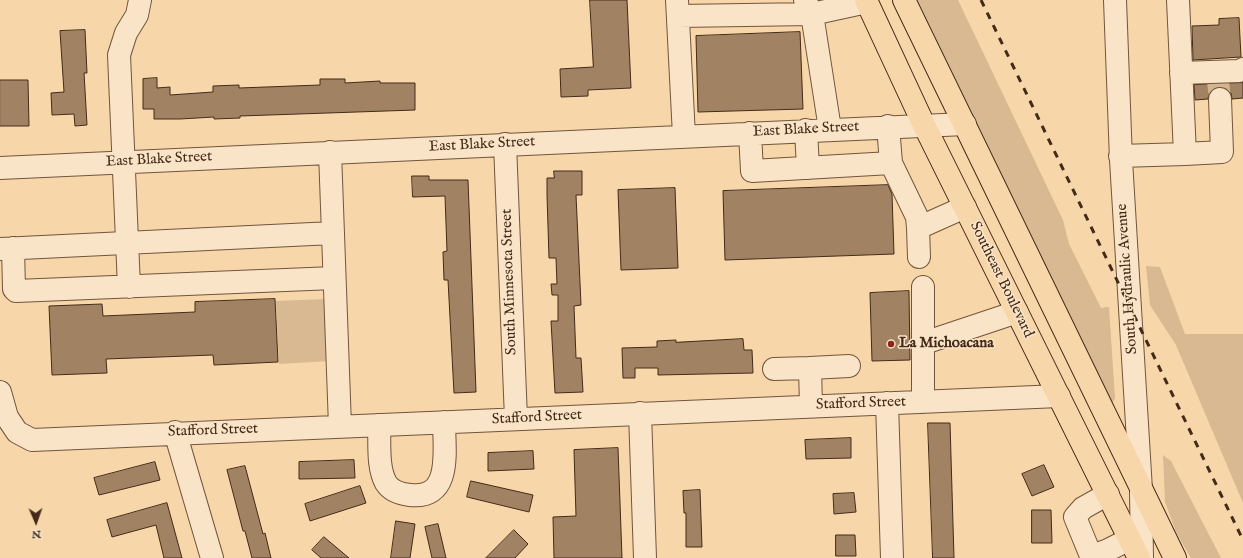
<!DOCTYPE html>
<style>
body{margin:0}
#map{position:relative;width:1243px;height:558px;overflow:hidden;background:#f7d6a9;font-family:"IM FELL English",serif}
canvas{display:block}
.north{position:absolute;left:16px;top:502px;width:40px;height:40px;-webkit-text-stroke:3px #fae4c7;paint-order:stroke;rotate:178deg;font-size:11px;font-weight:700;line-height:16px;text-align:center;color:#442a19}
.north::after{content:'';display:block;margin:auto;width:14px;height:18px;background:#442a19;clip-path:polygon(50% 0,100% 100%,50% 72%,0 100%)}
</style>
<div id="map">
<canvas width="1243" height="558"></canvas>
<div class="north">N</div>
</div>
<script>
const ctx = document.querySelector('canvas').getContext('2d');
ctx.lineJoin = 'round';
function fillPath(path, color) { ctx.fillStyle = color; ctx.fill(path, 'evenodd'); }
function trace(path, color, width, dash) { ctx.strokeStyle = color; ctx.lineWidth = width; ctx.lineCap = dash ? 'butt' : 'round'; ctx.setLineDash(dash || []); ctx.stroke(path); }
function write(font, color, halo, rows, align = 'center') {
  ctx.font = font + ' "IM FELL English",serif'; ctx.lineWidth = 3; ctx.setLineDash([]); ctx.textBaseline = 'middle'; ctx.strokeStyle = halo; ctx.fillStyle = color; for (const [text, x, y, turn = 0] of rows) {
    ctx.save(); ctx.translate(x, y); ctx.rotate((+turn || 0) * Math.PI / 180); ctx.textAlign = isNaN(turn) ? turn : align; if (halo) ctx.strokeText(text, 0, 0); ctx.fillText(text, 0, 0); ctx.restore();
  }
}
fillPath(new Path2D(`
 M 913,0 L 958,0 L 1063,220 L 1069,244 L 1101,308 L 1109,307 L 1115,398 L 1112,404 Z
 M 1146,266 L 1160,267 L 1185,334 L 1243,334 L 1243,503 L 1176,345 L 1150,305 Z
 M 328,299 L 330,361 L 279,364 L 276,301 Z
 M 1163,455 L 1171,461 L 1221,558 L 1191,558 L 1176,532 L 1165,502 Z`), '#d9b991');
const building = new Path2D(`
 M 590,0 L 627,0 L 631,88 L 588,90 L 588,96 L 561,97 L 560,69 L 593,67 Z
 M 1239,18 L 1241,57 L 1193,60 L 1192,26 L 1219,25 L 1219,19 Z
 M 85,30 L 87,73 L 84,73 L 87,125 L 75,126 L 74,114 L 52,115 L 51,93 L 64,92 L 60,31 Z
 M 800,32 L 803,109 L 698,112 L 696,36 Z
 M 157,78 L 157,88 L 170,87 L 170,95 L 213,92 L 213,86 L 239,85 L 239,88 L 320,85 L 320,79 L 345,79 L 345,83 L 380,81 L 380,83 L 415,83 L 415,110 L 240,116 L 240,118 L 214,119 L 214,117 L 180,119 L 154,119 L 154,109 L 143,109 L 143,79 Z
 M 0,80 L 28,80 L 29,126 L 0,126 Z
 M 1243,83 L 1243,98 L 1232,99 L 1231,93 L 1226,88 L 1219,87 L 1214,88 L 1209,93 L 1208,99 L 1195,100 L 1194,85 Z
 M 554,171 L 582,171 L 582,195 L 576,195 L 581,305 L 574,306 L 576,358 L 581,358 L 583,392 L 555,393 L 551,321 L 558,321 L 558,295 L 552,295 L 551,284 L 557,284 L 556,258 L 549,258 L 547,195 L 547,178 L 554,178 Z
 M 412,176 L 429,176 L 429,180 L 468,180 L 476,392 L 454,393 L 448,280 L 444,280 L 443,252 L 447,251 L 445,196 L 413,197 Z
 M 888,185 L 892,194 L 894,254 L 725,260 L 723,191 Z
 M 675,188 L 678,268 L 621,270 L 618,190 Z
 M 909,291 L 910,360 L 872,361 L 870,293 Z
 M 275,299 L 278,362 L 214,365 L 213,355 L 106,359 L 107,373 L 52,375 L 49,306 L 102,304 L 103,316 L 195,312 L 195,302 Z
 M 743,339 L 744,350 L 752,350 L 753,373 L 658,375 L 658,368 L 635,368 L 635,378 L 623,378 L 622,348 L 657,347 L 657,341 L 676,340 L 676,342 Z
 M 928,423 L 950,423 L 954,558 L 933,558 Z
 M 851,438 L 851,458 L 806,459 L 805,440 Z
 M 618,448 L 622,558 L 554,558 L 553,517 L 576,516 L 574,450 Z
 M 533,451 L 534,469 L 488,471 L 488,453 Z
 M 354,460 L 355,478 L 299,479 L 299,462 Z
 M 155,462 L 160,480 L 99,495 L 94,478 Z
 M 1044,465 L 1054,487 L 1032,496 L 1022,474 Z
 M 245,466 L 263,534 L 265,533 L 271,558 L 252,558 L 245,531 L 243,531 L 227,470 Z
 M 471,481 L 533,495 L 529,512 L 467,497 Z
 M 360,486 L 366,503 L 310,521 L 305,504 Z
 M 700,490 L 702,547 L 686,547 L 686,513 L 684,513 L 683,491 Z
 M 854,493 L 856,512 L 834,514 L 833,494 Z
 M 167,503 L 182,558 L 164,558 L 156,525 L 112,537 L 107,520 Z
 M 1032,510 L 1051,510 L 1052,543 L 1032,543 Z
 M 396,521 L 415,524 L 410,558 L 391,558 Z
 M 438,524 L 446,558 L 432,558 L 425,527 Z
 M 514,530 L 528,544 L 515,558 L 486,558 Z
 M 836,535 L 855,535 L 856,556 L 836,556 Z
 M 324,537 L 349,558 L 321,558 L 312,550 Z`);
fillPath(building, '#a18364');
trace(building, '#442a19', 1);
trace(new Path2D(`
 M 1218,81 L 1220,99`), '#d3b48c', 22, [22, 11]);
const minor = new Path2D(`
 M 677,0 L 684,136
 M 1115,0 L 1121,160 L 1141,490 L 1142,558
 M 678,16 L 812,14 L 805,0
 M 1181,73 L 1239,71 L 1243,69
 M 888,126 L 891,163
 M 830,129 L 812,14 L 867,2
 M 806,130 L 808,168
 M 750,133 L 752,171 L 891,163 L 917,217 L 918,228
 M 505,144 L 516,419
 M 330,152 L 340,426
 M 1185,154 L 1222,152 L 1220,99
 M 1120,156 L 1185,154 L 1178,0
 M 0,168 L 965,124
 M 13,248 L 14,289 L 16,291 L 334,278
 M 0,249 L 333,233
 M 919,257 L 918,228 L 965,207
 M 129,287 L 119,55 L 126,33 L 137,15 L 140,0
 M 923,287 L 923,402
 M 924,343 L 1017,312
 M 810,368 L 849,366
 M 774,369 L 810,368 L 811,406
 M 0,392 L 7,417 L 17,432 L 32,440 L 1059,396
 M 887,403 L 892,558
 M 640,413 L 645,558
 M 379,425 C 380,442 377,467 386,483 C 391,491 401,494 410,495 C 453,500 444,449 444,422
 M 175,432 L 212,558
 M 1108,494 L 1083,508 L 1075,517 L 1091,556 L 1106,551 L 1130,539`);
const major = new Path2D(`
 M 866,0 L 924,125 L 1139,558
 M 904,0 L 1175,558`);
trace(minor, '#71553d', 24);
trace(major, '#442a19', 24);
trace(minor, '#fae4c7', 22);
trace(major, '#f7d6a9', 22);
trace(new Path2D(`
 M 981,0 L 1243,540`), '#442a19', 3, [7, 7]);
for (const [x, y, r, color] of [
 [891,344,4,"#8f2418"]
]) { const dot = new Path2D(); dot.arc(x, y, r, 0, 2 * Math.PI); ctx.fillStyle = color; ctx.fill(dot); trace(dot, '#fae4c7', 1.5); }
write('15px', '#442a19', '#fae4c7', [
 ["East Blake Street",806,130,-3],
 ["East Blake Street",482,145,-3],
 ["East Blake Street",159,160,-3],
 ["South Hydraulic Avenue",1128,279,-94],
 ["Southeast Boulevard",1001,280,64],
 ["South Minnesota Street",510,282,-92],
 ["Stafford Street",861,404,-2],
 ["Stafford Street",537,418,-3],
 ["Stafford Street",213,431,-2]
]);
write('bold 15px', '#442a19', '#fae4c7', [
 ["La Michoacana",899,344]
], 'left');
</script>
